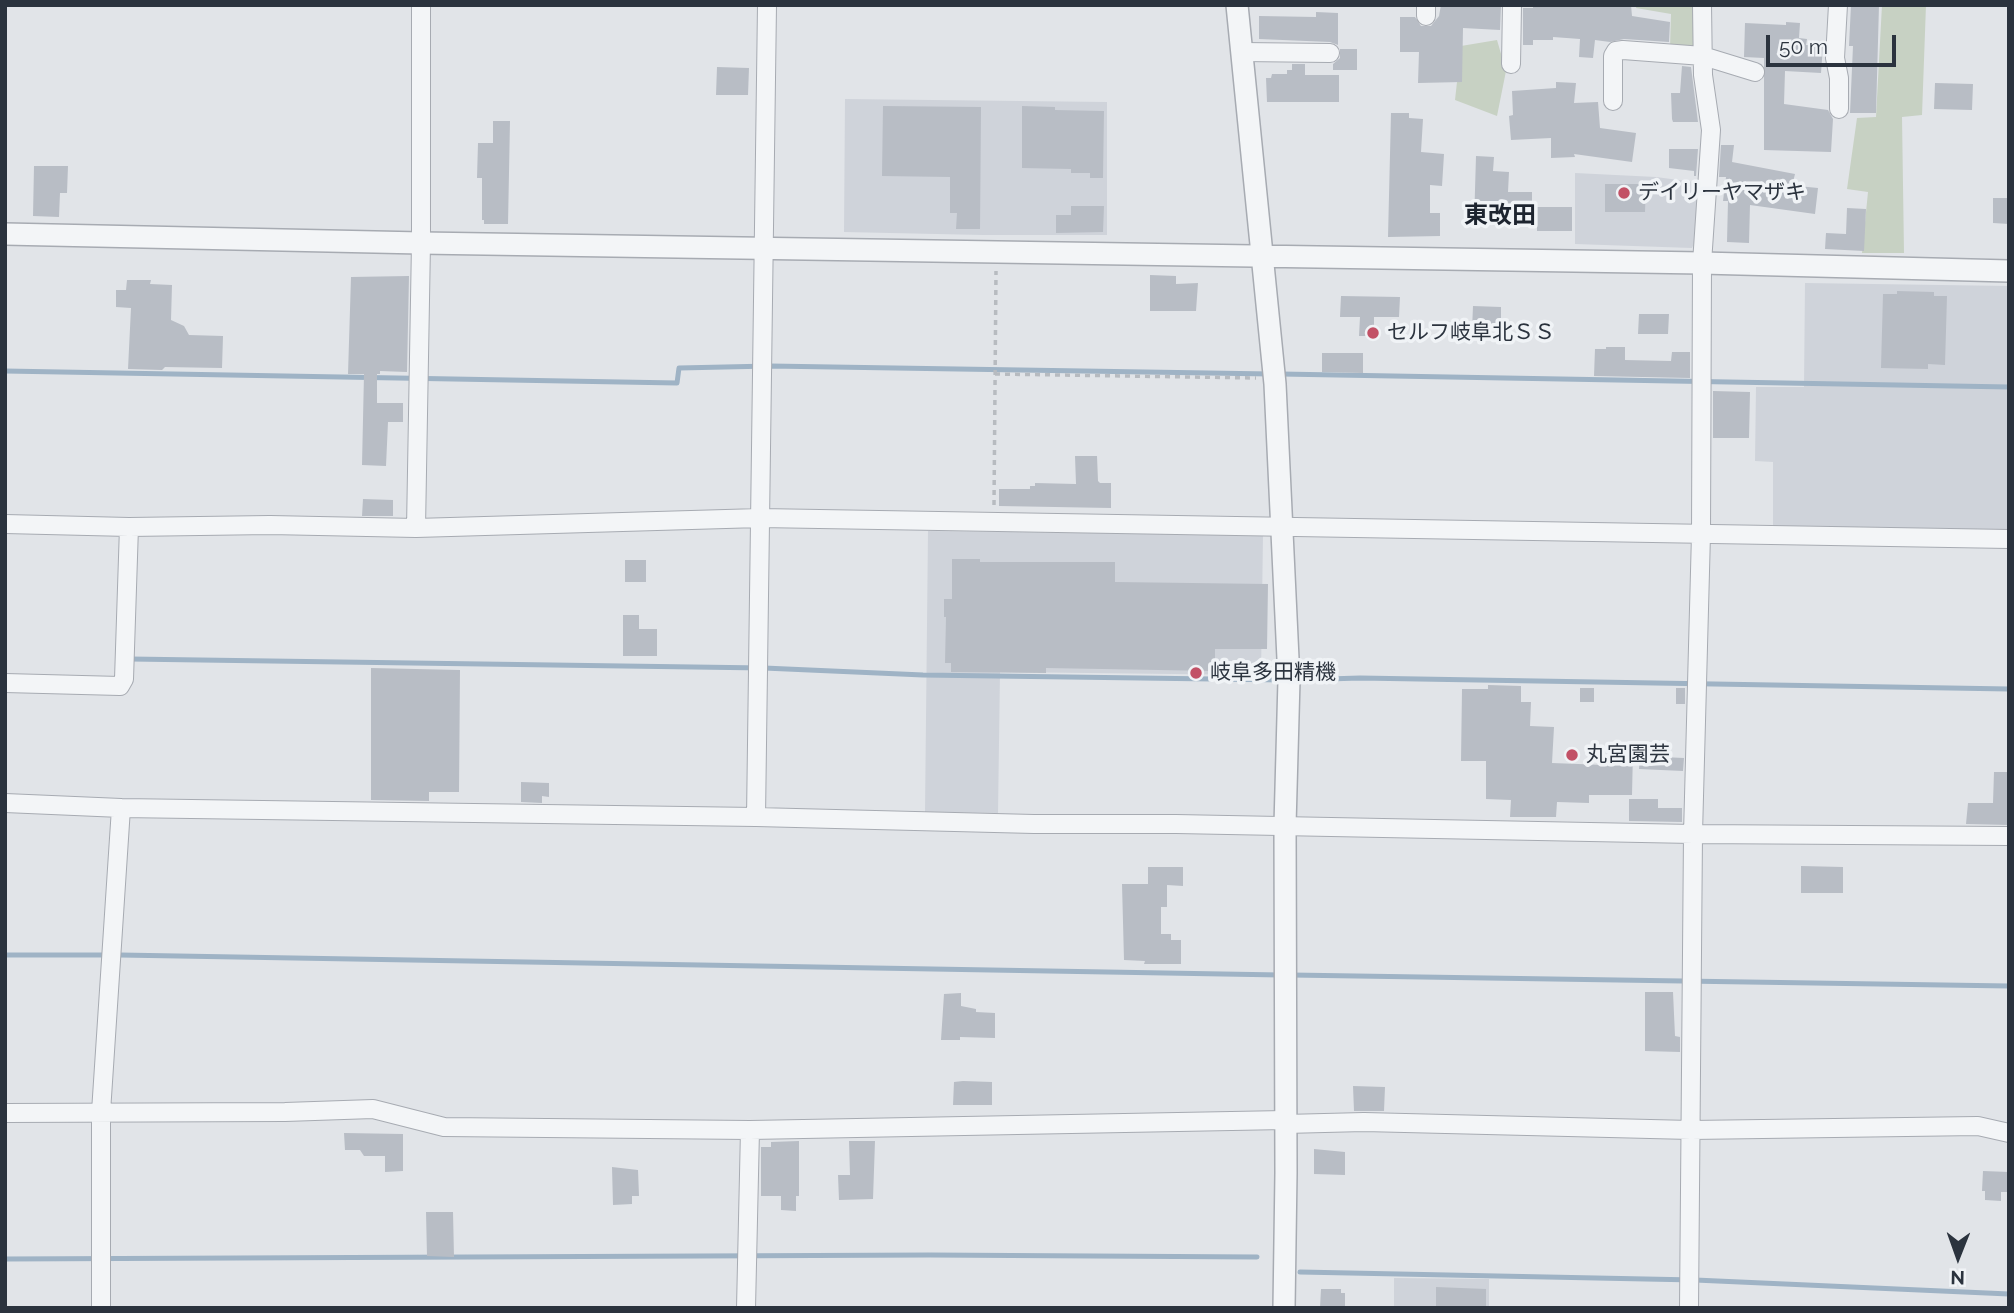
<!DOCTYPE html>
<meta charset="utf-8">
<style>
body{margin:0}
#map{position:relative;width:2014px;height:1313px;overflow:hidden;background:#e1e4e8;font-family:Raleway,sans-serif}
canvas{display:block}
.frame{position:absolute;inset:0;border:7px solid #2b333e;pointer-events:none}
.north{position:absolute;left:1923px;top:1222px;width:70px;height:70px;-webkit-text-stroke:5px #f0f3f6;paint-order:stroke;rotate:181deg;font-size:19px;font-weight:700;line-height:28px;text-align:center;color:#2b333e}
.north::after{content:'';display:block;margin:auto;width:24px;height:32px;background:#2b333e;clip-path:polygon(50% 0,100% 100%,50% 72%,0 100%)}
.scale{position:absolute;left:1766px;top:35px;width:130px;height:32px;box-sizing:border-box;border:4px solid #2b333e;border-top:0;padding-left:9px;font-size:21px;line-height:24px;white-space:nowrap;color:#2b333e;-webkit-text-stroke:5px #f0f3f6;paint-order:stroke}
</style>
<div id="map">
<canvas width="2014" height="1313"></canvas>
<div class="frame"></div>
<div class="north">N</div>
<div class="scale">50 m</div>
</div>
<script>
const ctx = document.querySelector('canvas').getContext('2d');
ctx.lineJoin = 'round';
function fillPath(path, color) { ctx.fillStyle = color; ctx.fill(path, 'evenodd'); }
function trace(path, color, width, dash) { ctx.strokeStyle = color; ctx.lineWidth = width; ctx.lineCap = dash ? 'butt' : 'round'; ctx.setLineDash(dash || []); ctx.stroke(path); }
function write(font, color, halo, rows, align = 'center') {
  ctx.font = font + ' Raleway,"Noto Sans JP",sans-serif'; ctx.lineWidth = 7; ctx.setLineDash([]); ctx.textBaseline = 'middle'; ctx.strokeStyle = halo; ctx.fillStyle = color; for (const [text, x, y, turn = 0] of rows) {
    ctx.save(); ctx.translate(x, y); ctx.rotate((+turn || 0) * Math.PI / 180); ctx.textAlign = isNaN(turn) ? turn : align; if (halo) ctx.strokeText(text, 0, 0); ctx.fillText(text, 0, 0); ctx.restore();
  }
}
fillPath(new Path2D(`
 M 845,99 L 1107,102 L 1107,235 L 983,235 L 844,232 Z
 M 1575,173 L 1656,177 L 1701,183 L 1696,239 L 1692,248 L 1575,244 Z
 M 1805,283 L 2009,286 L 2009,531 L 1773,527 L 1773,462 L 1755,461 L 1756,387 L 1804,387 Z
 M 928,531 L 1263,535 L 1261,675 L 1000,672 L 998,813 L 925,812 Z
 M 1394,1278 L 1489,1279 L 1489,1308 L 1394,1308 Z`), '#cfd3da');
fillPath(new Path2D(`
 M 1637,5 L 1693,5 L 1694,49 L 1670,48 L 1671,14 L 1636,8 Z
 M 1882,5 L 1926,5 L 1922,115 L 1902,117 L 1904,253 L 1862,253 L 1868,192 L 1847,189 L 1857,118 L 1876,117 Z
 M 1497,40 L 1506,71 L 1497,116 L 1455,100 L 1461,46 Z`), '#c7d1c3');
trace(new Path2D(`
 M 5,371 L 677,383 L 679,368 L 770,366 L 1271,374
 M 1281,374 L 2009,387
 M 130,659 L 764,668 L 923,675 L 1285,680
 M 1295,680 L 1360,678 L 2009,689
 M 5,955 L 120,955 L 1281,975
 M 1291,975 L 2009,986
 M 5,1259 L 930,1255 L 1257,1257
 M 1300,1272 L 1695,1280 L 2009,1294`), '#9fb3c5', 5);
fillPath(new Path2D(`
 M 1441,5 L 1501,5 L 1500,30 L 1463,28 L 1462,82 L 1418,83 L 1419,52 L 1400,52 L 1400,17 L 1415,17 L 1421,26 L 1431,26 L 1439,16 Z
 M 1533,5 L 1631,5 L 1632,16 L 1670,22 L 1669,42 L 1624,39 L 1610,42 L 1595,40 L 1593,58 L 1579,57 L 1580,39 L 1553,37 L 1553,40 L 1533,40 L 1533,45 L 1523,45 L 1523,8 L 1533,8 Z
 M 1851,5 L 1879,5 L 1876,113 L 1850,113 L 1853,46 L 1849,46 Z
 M 1316,12 L 1338,13 L 1338,45 L 1330,42 L 1259,39 L 1259,16 L 1316,17 Z
 M 1786,22 L 1800,23 L 1799,38 L 1807,39 L 1806,45 L 1823,46 L 1821,73 L 1785,71 L 1784,104 L 1828,110 L 1833,119 L 1831,152 L 1764,150 L 1764,58 L 1744,57 L 1745,23 L 1786,25 Z
 M 1340,49 L 1357,49 L 1357,70 L 1333,70 L 1333,64 L 1340,58 Z
 M 1292,64 L 1305,64 L 1305,75 L 1339,75 L 1339,102 L 1267,102 L 1266,78 L 1271,78 L 1272,74 L 1287,74 L 1287,70 L 1292,70 Z
 M 1682,66 L 1691,67 L 1698,122 L 1673,122 L 1672,119 L 1671,93 L 1680,93 Z
 M 717,67 L 749,68 L 748,95 L 716,95 Z
 M 1556,82 L 1576,83 L 1574,103 L 1598,102 L 1600,128 L 1636,133 L 1632,162 L 1574,154 L 1575,157 L 1551,158 L 1551,138 L 1511,140 L 1509,116 L 1513,115 L 1512,91 L 1556,88 Z
 M 1935,83 L 1973,84 L 1972,110 L 1934,109 Z
 M 883,106 L 981,107 L 980,229 L 956,229 L 957,213 L 950,213 L 950,177 L 882,176 Z
 M 1022,106 L 1055,107 L 1055,110 L 1104,111 L 1103,178 L 1090,178 L 1090,173 L 1071,173 L 1071,169 L 1022,168 Z
 M 1391,113 L 1409,113 L 1409,118 L 1423,119 L 1421,152 L 1444,154 L 1442,186 L 1430,185 L 1430,213 L 1440,213 L 1440,236 L 1388,237 Z
 M 493,121 L 510,121 L 508,224 L 484,224 L 484,220 L 482,220 L 482,178 L 477,178 L 478,143 L 493,143 Z
 M 1721,145 L 1734,145 L 1732,162 L 1795,174 L 1793,182 L 1798,183 L 1798,186 L 1818,188 L 1815,214 L 1750,205 L 1749,243 L 1727,242 L 1728,201 L 1723,201 L 1726,177 L 1719,177 Z
 M 1669,149 L 1698,149 L 1696,176 L 1694,176 L 1694,171 L 1669,168 Z
 M 1476,156 L 1494,157 L 1493,171 L 1509,172 L 1508,192 L 1532,192 L 1532,214 L 1507,214 L 1505,226 L 1474,224 Z
 M 34,166 L 68,166 L 67,193 L 60,193 L 59,217 L 33,216 Z
 M 1605,184 L 1646,184 L 1645,212 L 1605,212 Z
 M 1993,198 L 2009,198 L 2009,224 L 1993,223 Z
 M 1071,206 L 1104,206 L 1103,232 L 1056,233 L 1056,215 L 1071,215 Z
 M 1533,207 L 1572,207 L 1572,231 L 1537,231 L 1537,226 L 1533,226 Z
 M 1847,208 L 1866,209 L 1864,251 L 1825,249 L 1826,233 L 1846,234 Z
 M 1150,275 L 1176,276 L 1176,284 L 1198,283 L 1196,311 L 1150,311 Z
 M 409,276 L 407,372 L 380,371 L 380,374 L 377,374 L 377,403 L 403,403 L 403,422 L 388,422 L 386,466 L 362,465 L 364,374 L 348,374 L 351,277 Z
 M 127,280 L 151,280 L 150,284 L 172,285 L 171,320 L 184,326 L 189,335 L 223,336 L 222,368 L 165,367 L 162,370 L 128,369 L 131,308 L 116,307 L 116,290 L 126,290 Z
 M 1897,291 L 1934,292 L 1934,296 L 1947,296 L 1945,365 L 1928,364 L 1928,369 L 1881,368 L 1883,294 L 1897,294 Z
 M 1341,296 L 1400,297 L 1399,317 L 1374,317 L 1374,336 L 1359,336 L 1360,317 L 1340,317 Z
 M 1473,306 L 1501,307 L 1501,331 L 1472,330 Z
 M 1639,314 L 1669,314 L 1668,334 L 1638,334 Z
 M 1606,347 L 1625,347 L 1625,360 L 1671,361 L 1672,352 L 1690,352 L 1690,378 L 1594,376 L 1595,349 L 1606,349 Z
 M 1322,353 L 1363,353 L 1363,373 L 1322,372 Z
 M 1713,391 L 1750,392 L 1749,438 L 1713,438 Z
 M 1075,456 L 1097,456 L 1098,481 L 1100,483 L 1111,483 L 1111,508 L 999,506 L 999,489 L 1030,489 L 1030,486 L 1035,486 L 1035,483 L 1076,484 Z
 M 363,499 L 393,500 L 393,516 L 362,516 Z
 M 952,559 L 980,559 L 980,562 L 1115,562 L 1115,582 L 1268,584 L 1267,649 L 1215,649 L 1215,671 L 1046,668 L 1046,673 L 951,672 L 951,663 L 945,663 L 946,617 L 944,617 L 944,599 L 952,599 Z
 M 625,560 L 646,560 L 646,582 L 625,582 Z
 M 623,615 L 639,615 L 639,629 L 657,629 L 657,656 L 623,656 Z
 M 371,668 L 460,670 L 459,792 L 429,792 L 429,801 L 371,800 Z
 M 1488,685 L 1521,686 L 1521,702 L 1531,702 L 1530,726 L 1554,727 L 1552,763 L 1604,765 L 1604,759 L 1615,759 L 1615,751 L 1633,751 L 1632,795 L 1589,795 L 1589,803 L 1557,802 L 1556,817 L 1510,817 L 1511,800 L 1486,799 L 1486,761 L 1461,761 L 1462,689 L 1488,689 Z
 M 1580,688 L 1594,688 L 1594,702 L 1580,702 Z
 M 1676,688 L 1685,688 L 1685,704 L 1676,704 Z
 M 1640,756 L 1684,758 L 1683,771 L 1639,769 Z
 M 1994,772 L 2009,772 L 2009,825 L 1966,824 L 1968,803 L 1993,803 Z
 M 521,782 L 549,783 L 549,797 L 542,796 L 542,803 L 521,802 Z
 M 1629,799 L 1658,799 L 1658,808 L 1682,808 L 1682,822 L 1629,821 Z
 M 1801,866 L 1843,867 L 1843,893 L 1801,893 Z
 M 1148,867 L 1183,867 L 1183,886 L 1167,885 L 1167,907 L 1161,907 L 1161,934 L 1171,934 L 1171,940 L 1181,940 L 1181,964 L 1144,964 L 1145,961 L 1124,960 L 1122,884 L 1148,884 Z
 M 1645,992 L 1673,992 L 1675,1036 L 1680,1037 L 1680,1052 L 1645,1051 Z
 M 961,993 L 961,1006 L 976,1009 L 976,1012 L 995,1013 L 995,1038 L 960,1037 L 960,1040 L 941,1040 L 944,994 Z
 M 963,1081 L 992,1082 L 992,1105 L 953,1105 L 954,1082 Z
 M 1353,1086 L 1385,1087 L 1384,1111 L 1354,1111 Z
 M 344,1133 L 403,1134 L 403,1171 L 385,1172 L 385,1156 L 364,1156 L 360,1150 L 345,1150 Z
 M 799,1141 L 799,1196 L 796,1196 L 796,1211 L 781,1210 L 781,1196 L 761,1196 L 761,1147 L 771,1147 L 771,1142 Z
 M 849,1141 L 875,1141 L 873,1199 L 839,1200 L 838,1175 L 850,1175 Z
 M 1314,1149 L 1345,1152 L 1345,1175 L 1314,1174 Z
 M 612,1167 L 638,1170 L 639,1196 L 632,1196 L 632,1204 L 613,1205 Z
 M 1983,1171 L 2009,1172 L 2009,1192 L 2001,1192 L 2001,1201 L 1985,1200 L 1985,1191 L 1982,1191 Z
 M 426,1212 L 453,1212 L 454,1257 L 427,1256 Z
 M 1436,1287 L 1486,1289 L 1486,1308 L 1436,1308 Z
 M 1321,1289 L 1341,1289 L 1341,1293 L 1345,1293 L 1345,1308 L 1320,1308 Z`), '#b8bdc5');
const minor = new Path2D(`
 M 1426,5 L 1426,16
 M 1838,5 L 1835,58 L 1839,78 L 1839,109
 M 1242,52 L 1330,53
 M 1511,64 L 1512,5
 M 1613,101 L 1613,56 L 1616,51 L 1623,50 L 1703,56 L 1755,72
 M 5,524 L 129,527 L 270,525 L 416,528 L 760,518 L 2009,539
 M 416,528 L 421,243 L 421,5
 M 5,683 L 120,686 L 124,679 L 129,527
 M 5,803 L 121,808 L 756,817 L 1034,824 L 1176,824 L 1693,834 L 2009,836
 M 756,817 L 767,5
 M 5,1113 L 285,1112 L 373,1109 L 444,1127 L 750,1130 L 1285,1120
 M 1285,1124 L 1364,1122 L 1691,1130 L 1978,1126 L 2009,1133
 M 101,1308 L 101,1112 L 121,808
 M 746,1308 L 750,1130
 M 1689,1308 L 1693,834 L 1701,534 L 1702,263 L 1711,130 L 1703,75 L 1702,5`);
const tertiary = new Path2D(`
 M 1237,5 L 1275,384 L 1289,680 L 1285,825 L 1286,1173 L 1284,1308
 M 5,234 L 421,243 L 1702,263 L 2009,271`);
trace(minor, '#a7abb2', 20);
trace(tertiary, '#a7abb2', 24);
trace(new Path2D(`
 M 995,374 L 1256,378
 M 994,505 L 996,271`), '#b7bbc0', 3.5, [5, 5]);
trace(minor, '#f3f5f7', 18);
trace(tertiary, '#f3f5f7', 21);
for (const [x, y, r, color] of [
 [1624,193,7,"#c25166"],
 [1373,333,7,"#c25166"],
 [1196,673,7,"#c25166"],
 [1572,755,7,"#c25166"]
]) { const dot = new Path2D(); dot.arc(x, y, r, 0, 2 * Math.PI); ctx.fillStyle = color; ctx.fill(dot); trace(dot, '#f0f3f6', 2.5); }
write('21px', '#2b333e', '#f0f3f6', [
 ["デイリーヤマザキ",1638,193],
 ["セルフ岐阜北ＳＳ",1387,333],
 ["岐阜多田精機",1210,673],
 ["丸宮園芸",1586,755]
], 'left');
write('bold 24px', '#1d242f', '#f0f3f6', [
 ["東改田",1500,216]
]);
</script>
